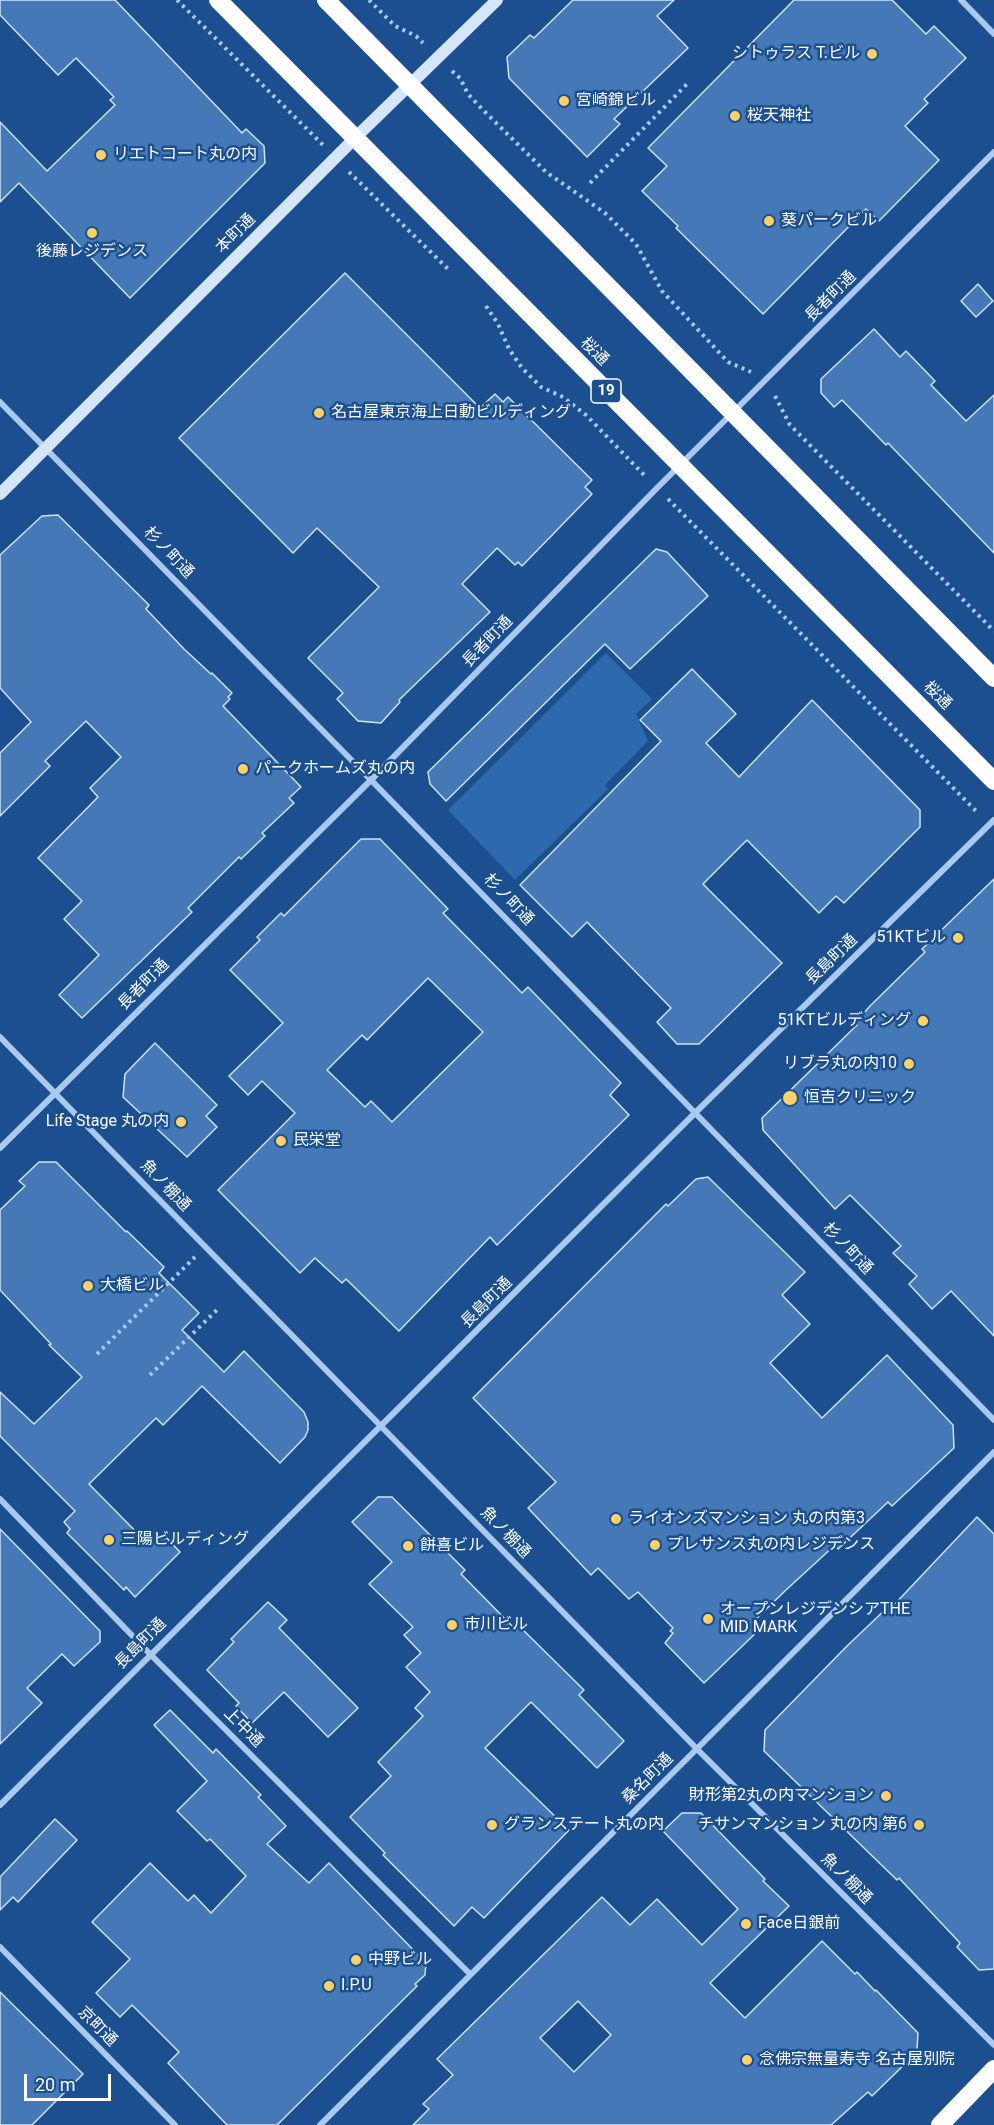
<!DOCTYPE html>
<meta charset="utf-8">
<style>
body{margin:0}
#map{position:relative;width:994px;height:2125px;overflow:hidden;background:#1b4f8f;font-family:Roboto,sans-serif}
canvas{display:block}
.scale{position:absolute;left:24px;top:2074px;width:87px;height:27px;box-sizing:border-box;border:3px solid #fff;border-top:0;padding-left:8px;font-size:18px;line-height:21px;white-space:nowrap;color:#fff;-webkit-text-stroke:4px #1b4f8f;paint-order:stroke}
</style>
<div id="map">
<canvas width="994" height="2125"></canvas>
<div class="scale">20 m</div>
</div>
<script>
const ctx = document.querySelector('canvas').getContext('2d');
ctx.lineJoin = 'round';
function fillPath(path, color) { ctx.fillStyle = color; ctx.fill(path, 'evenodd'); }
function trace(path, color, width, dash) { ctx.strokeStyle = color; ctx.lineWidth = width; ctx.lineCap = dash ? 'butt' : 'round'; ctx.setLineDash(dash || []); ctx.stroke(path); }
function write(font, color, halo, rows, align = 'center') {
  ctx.font = font + ' Roboto,"Noto Sans JP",sans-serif'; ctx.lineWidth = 5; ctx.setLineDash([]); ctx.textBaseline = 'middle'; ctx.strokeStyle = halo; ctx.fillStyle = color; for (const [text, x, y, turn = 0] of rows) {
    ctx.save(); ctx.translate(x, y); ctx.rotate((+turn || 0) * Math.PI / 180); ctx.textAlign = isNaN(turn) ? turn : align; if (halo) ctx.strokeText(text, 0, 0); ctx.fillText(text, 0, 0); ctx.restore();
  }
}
fillPath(new Path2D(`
 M 606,653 L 652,699 L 636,714 L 648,741 L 605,785 L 608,789 L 515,880 L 448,810 Z`), '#2e69ad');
const building = new Path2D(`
 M 0,0 L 115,0 L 242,133 L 246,129 L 264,146 L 265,163 L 130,298 L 19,183 L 0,202 L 0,122 L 47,171 L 115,105 L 110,100 L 114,97 L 76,58 L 58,75 L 0,15 Z
 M 573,0 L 674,0 L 657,16 L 688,48 L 614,119 L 620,124 L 587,157 L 509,78 L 507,57 L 530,35 L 534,38 Z
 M 794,0 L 892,0 L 926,34 L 934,26 L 966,58 L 924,99 L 928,103 L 905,126 L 939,160 L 879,221 L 866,209 L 763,314 L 676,228 L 678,226 L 642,191 L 667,166 L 648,148 Z
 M 345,273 L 480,408 L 495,394 L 503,402 L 508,397 L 592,480 L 585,487 L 592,494 L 522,566 L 518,562 L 515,565 L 497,548 L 462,584 L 490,612 L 399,700 L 400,702 L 381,723 L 358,721 L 337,699 L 343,693 L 308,658 L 379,587 L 317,528 L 293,553 L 179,438 Z
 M 978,284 L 993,301 L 976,317 L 961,301 Z
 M 874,329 L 900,357 L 906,351 L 935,381 L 931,385 L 966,421 L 994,395 L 994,553 L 888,443 L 886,445 L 842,400 L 834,407 L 821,393 L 821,379 Z
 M 58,515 L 149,605 L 146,609 L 184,649 L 211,674 L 212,673 L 232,693 L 228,697 L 230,699 L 223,706 L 301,787 L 289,798 L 294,803 L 262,833 L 265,836 L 241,859 L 239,857 L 188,908 L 192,912 L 82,1018 L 59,995 L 99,955 L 64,919 L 82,901 L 38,858 L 98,797 L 90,788 L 121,757 L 86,721 L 45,761 L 50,766 L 0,816 L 0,753 L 31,722 L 0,688 L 0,555 L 42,516 Z
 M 656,549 L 667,552 L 708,596 L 630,669 L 605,644 L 446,801 L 430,784 L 428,772 Z
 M 692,669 L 736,714 L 706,743 L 739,777 L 812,700 L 920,810 L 920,827 L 844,903 L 836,896 L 819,913 L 747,840 L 703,884 L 782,963 L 699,1044 L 677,1044 L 657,1022 L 671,1008 L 587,922 L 572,937 L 520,885 L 661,741 L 640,720 Z
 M 361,839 L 380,839 L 448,909 L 443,913 L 522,993 L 528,987 L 621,1083 L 610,1095 L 629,1115 L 497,1245 L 490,1237 L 399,1331 L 346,1279 L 342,1283 L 315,1258 L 300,1273 L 218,1190 L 295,1113 L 262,1081 L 248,1095 L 229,1076 L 283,1023 L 230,970 L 260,940 L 257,937 L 281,913 L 284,916 ZM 428,978 L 483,1032 L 392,1122 L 371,1101 L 365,1107 L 327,1070 L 362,1035 L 367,1040 Z
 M 994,879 L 994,1336 L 951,1291 L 932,1309 L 909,1284 L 917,1276 L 893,1253 L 901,1246 L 850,1195 L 835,1209 L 763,1130 L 762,1118 L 857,1025 L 855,1023 L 870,1006 L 925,952 L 922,949 Z
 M 155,1043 L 217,1105 L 206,1116 L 217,1127 L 187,1157 L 123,1097 L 125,1074 Z
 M 39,1162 L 56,1162 L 126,1232 L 127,1231 L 164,1267 L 159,1273 L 199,1313 L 182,1330 L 224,1372 L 244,1351 L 304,1412 L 308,1422 L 308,1430 L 305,1437 L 280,1463 L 202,1386 L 163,1425 L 156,1418 L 89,1484 L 150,1546 L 163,1534 L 180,1552 L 135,1597 L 126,1587 L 124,1590 L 67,1533 L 70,1529 L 64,1522 L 75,1511 L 0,1436 L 0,1392 L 34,1424 L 82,1377 L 49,1345 L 51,1344 L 0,1290 L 0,1210 L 25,1186 L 19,1181 Z
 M 708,1177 L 805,1272 L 782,1295 L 810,1324 L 770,1363 L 822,1418 L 887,1355 L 953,1425 L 954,1448 L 892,1506 L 888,1502 L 838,1549 L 835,1545 L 786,1590 L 754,1621 L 761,1628 L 704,1683 L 665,1643 L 673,1633 L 670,1631 L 673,1628 L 638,1592 L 629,1599 L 598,1568 L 591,1575 L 528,1508 L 556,1482 L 473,1398 L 666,1204 L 668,1206 L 696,1179 Z
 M 378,1497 L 392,1497 L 465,1570 L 461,1574 L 516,1630 L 520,1627 L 584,1690 L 579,1695 L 624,1741 L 597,1768 L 531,1702 L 485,1748 L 569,1830 L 484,1918 L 472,1907 L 454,1926 L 383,1855 L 385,1853 L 350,1817 L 391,1776 L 378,1762 L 423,1716 L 415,1708 L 430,1692 L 406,1667 L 421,1653 L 404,1635 L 413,1627 L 369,1584 L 392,1562 L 352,1522 Z
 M 977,1517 L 994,1534 L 994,1969 L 979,1970 L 957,1947 L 960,1943 L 899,1878 L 897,1880 L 764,1751 L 765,1730 L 847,1646 L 889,1606 L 891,1608 Z
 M 0,1529 L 100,1631 L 100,1642 L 74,1666 L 62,1654 L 27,1688 L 42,1703 L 0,1744 Z
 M 268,1602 L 287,1620 L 279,1628 L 358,1708 L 328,1737 L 284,1692 L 252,1723 L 236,1706 L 239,1703 L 207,1670 L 234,1642 L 231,1639 Z
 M 170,1710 L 213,1753 L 216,1749 L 261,1795 L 258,1797 L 286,1826 L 267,1844 L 309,1883 L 329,1863 L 426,1963 L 425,1975 L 415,1984 L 417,1986 L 277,2125 L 227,2125 L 168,2063 L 179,2052 L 132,2005 L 120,2017 L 96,1993 L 130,1959 L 92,1922 L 150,1863 L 188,1901 L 194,1895 L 211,1913 L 246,1876 L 210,1839 L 207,1841 L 177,1811 L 207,1781 L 154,1725 Z
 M 682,1813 L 701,1813 L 765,1879 L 763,1881 L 789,1906 L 710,1983 L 745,2018 L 822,1941 L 855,1974 L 857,1972 L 875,1991 L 876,1990 L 918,2033 L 917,2050 L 906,2063 L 872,2096 L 868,2092 L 831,2125 L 413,2125 L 429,2109 L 423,2104 L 453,2075 L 437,2059 L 602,1897 L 630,1925 L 657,1899 L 702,1945 L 738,1909 L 663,1831 ZM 578,2001 L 611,2035 L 574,2072 L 540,2038 Z
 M 55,1819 L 77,1840 L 18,1902 L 13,1897 L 0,1910 L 0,1877 Z
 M 0,1992 L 83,2074 L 32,2125 L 0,2125 Z`);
fillPath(building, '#4478b7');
trace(building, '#cfe3fa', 1.5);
trace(new Path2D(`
 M 177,0 L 323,145
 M 369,0 L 395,26 L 416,36 L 423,43
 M 452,71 L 460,78 L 468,94 L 482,109 L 546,172 L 605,213 L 636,244 L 662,291 L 728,362 L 751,372
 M 349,172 L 448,269
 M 590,183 L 687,84
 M 486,306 L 498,324 L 509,349 L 522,368 L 541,387 L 563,397 L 586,415 L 646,477
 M 775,396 L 790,425 L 994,631
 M 668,499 L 977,812
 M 97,1354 L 195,1257
 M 150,1375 L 220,1307`), '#a9c9ee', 4, [3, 4.5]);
trace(new Path2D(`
 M 961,0 L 994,34
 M 0,402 L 371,780 L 994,1420
 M 0,1037 L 697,1749 L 994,2045
 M 0,1148 L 371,780 L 657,488 L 994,152
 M 0,1499 L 150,1654 L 470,1974
 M 0,1805 L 696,1112 L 994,820
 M 0,1947 L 175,2125
 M 320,2125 L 994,1452`), '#a9c9ee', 6);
trace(new Path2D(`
 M 0,494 L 355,138 L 497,0`), '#d6e6fa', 12);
trace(new Path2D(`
 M 218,0 L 994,781
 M 326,0 L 994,678
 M 940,2125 L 994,2069`), '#fff', 18);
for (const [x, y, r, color] of [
 [872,54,6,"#ffd166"],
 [564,101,6,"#ffd166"],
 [735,116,6,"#ffd166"],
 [101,155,6,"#ffd166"],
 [769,221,6,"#ffd166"],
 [92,233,6,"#ffd166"],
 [319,413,6,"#ffd166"],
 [243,769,6,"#ffd166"],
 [958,938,6,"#ffd166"],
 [923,1021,6,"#ffd166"],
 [909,1064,6,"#ffd166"],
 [790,1098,8,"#ffd166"],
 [181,1122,6,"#ffd166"],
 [281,1141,6,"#ffd166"],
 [88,1286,6,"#ffd166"],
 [616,1519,6,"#ffd166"],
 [109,1540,6,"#ffd166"],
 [655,1545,6,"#ffd166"],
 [408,1546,6,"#ffd166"],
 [708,1619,6,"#ffd166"],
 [452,1625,6,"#ffd166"],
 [886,1796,6,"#ffd166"],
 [492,1825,6,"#ffd166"],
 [919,1825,6,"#ffd166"],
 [746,1924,6,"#ffd166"],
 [356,1960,6,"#ffd166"],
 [329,1986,6,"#ffd166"],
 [747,2060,6,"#ffd166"]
]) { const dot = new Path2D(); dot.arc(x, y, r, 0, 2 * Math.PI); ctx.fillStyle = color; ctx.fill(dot); trace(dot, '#1b4f8f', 2); }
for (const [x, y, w] of [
 [606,391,30]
]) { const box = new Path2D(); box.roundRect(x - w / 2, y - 12, w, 24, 4.5); ctx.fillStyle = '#1b4f8f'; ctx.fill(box); trace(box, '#fff', 1.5); }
write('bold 15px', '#fff', null, [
 ["19",606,391]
]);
write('16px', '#fff', '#1b4f8f', [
 ["シトゥラス T.ビル",860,54,"right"],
 ["宮崎錦ビル",576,101],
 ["桜天神社",747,116],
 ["リエトコート丸の内",113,155],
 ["葵パークビル",781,221],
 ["後藤レジデンス",92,252,"center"],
 ["名古屋東京海上日動ビルディング",331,413],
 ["パークホームズ丸の内",255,769],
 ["51KTビル",946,938,"right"],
 ["51KTビルディング",911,1021,"right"],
 ["リブラ丸の内10",897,1064,"right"],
 ["恒吉クリニック",804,1098],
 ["Life Stage 丸の内",169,1122,"right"],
 ["民栄堂",293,1141],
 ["大橋ビル",100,1286],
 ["ライオンズマンション 丸の内第3",628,1519],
 ["三陽ビルディング",121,1540],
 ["プレサンス丸の内レジデンス",667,1545],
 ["餅喜ビル",420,1546],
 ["オープンレジデンシアTHE",720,1610],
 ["MID MARK",720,1628],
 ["市川ビル",464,1625],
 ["財形第2丸の内マンション",874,1796,"right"],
 ["グランステート丸の内",504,1825],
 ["チサンマンション 丸の内 第6",907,1825,"right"],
 ["Face日銀前",758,1924],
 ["中野ビル",368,1960],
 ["I.P.U",341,1986],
 ["念佛宗無量寿寺 名古屋別院",759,2060]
], 'left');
write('16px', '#fff', '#1b4f8f', [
 ["本町通",236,234,-45],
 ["長者町通",831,297,-45],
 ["桜通",594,352,45],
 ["杉ノ町通",168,553,46],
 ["長者町通",488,642,-46],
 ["桜通",937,696,45],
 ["杉ノ町通",508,900,46],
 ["長島町通",832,960,-44],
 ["長者町通",144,985,-45],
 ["魚ノ棚通",165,1186,46],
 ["杉ノ町通",847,1249,46],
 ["長島町通",487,1303,-45],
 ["魚ノ棚通",505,1533,46],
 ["長島町通",141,1644,-45],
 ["上中通",243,1728,45],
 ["桑名町通",648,1779,-45],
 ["魚ノ棚通",846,1879,45],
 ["京町通",97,2027,45]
]);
</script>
